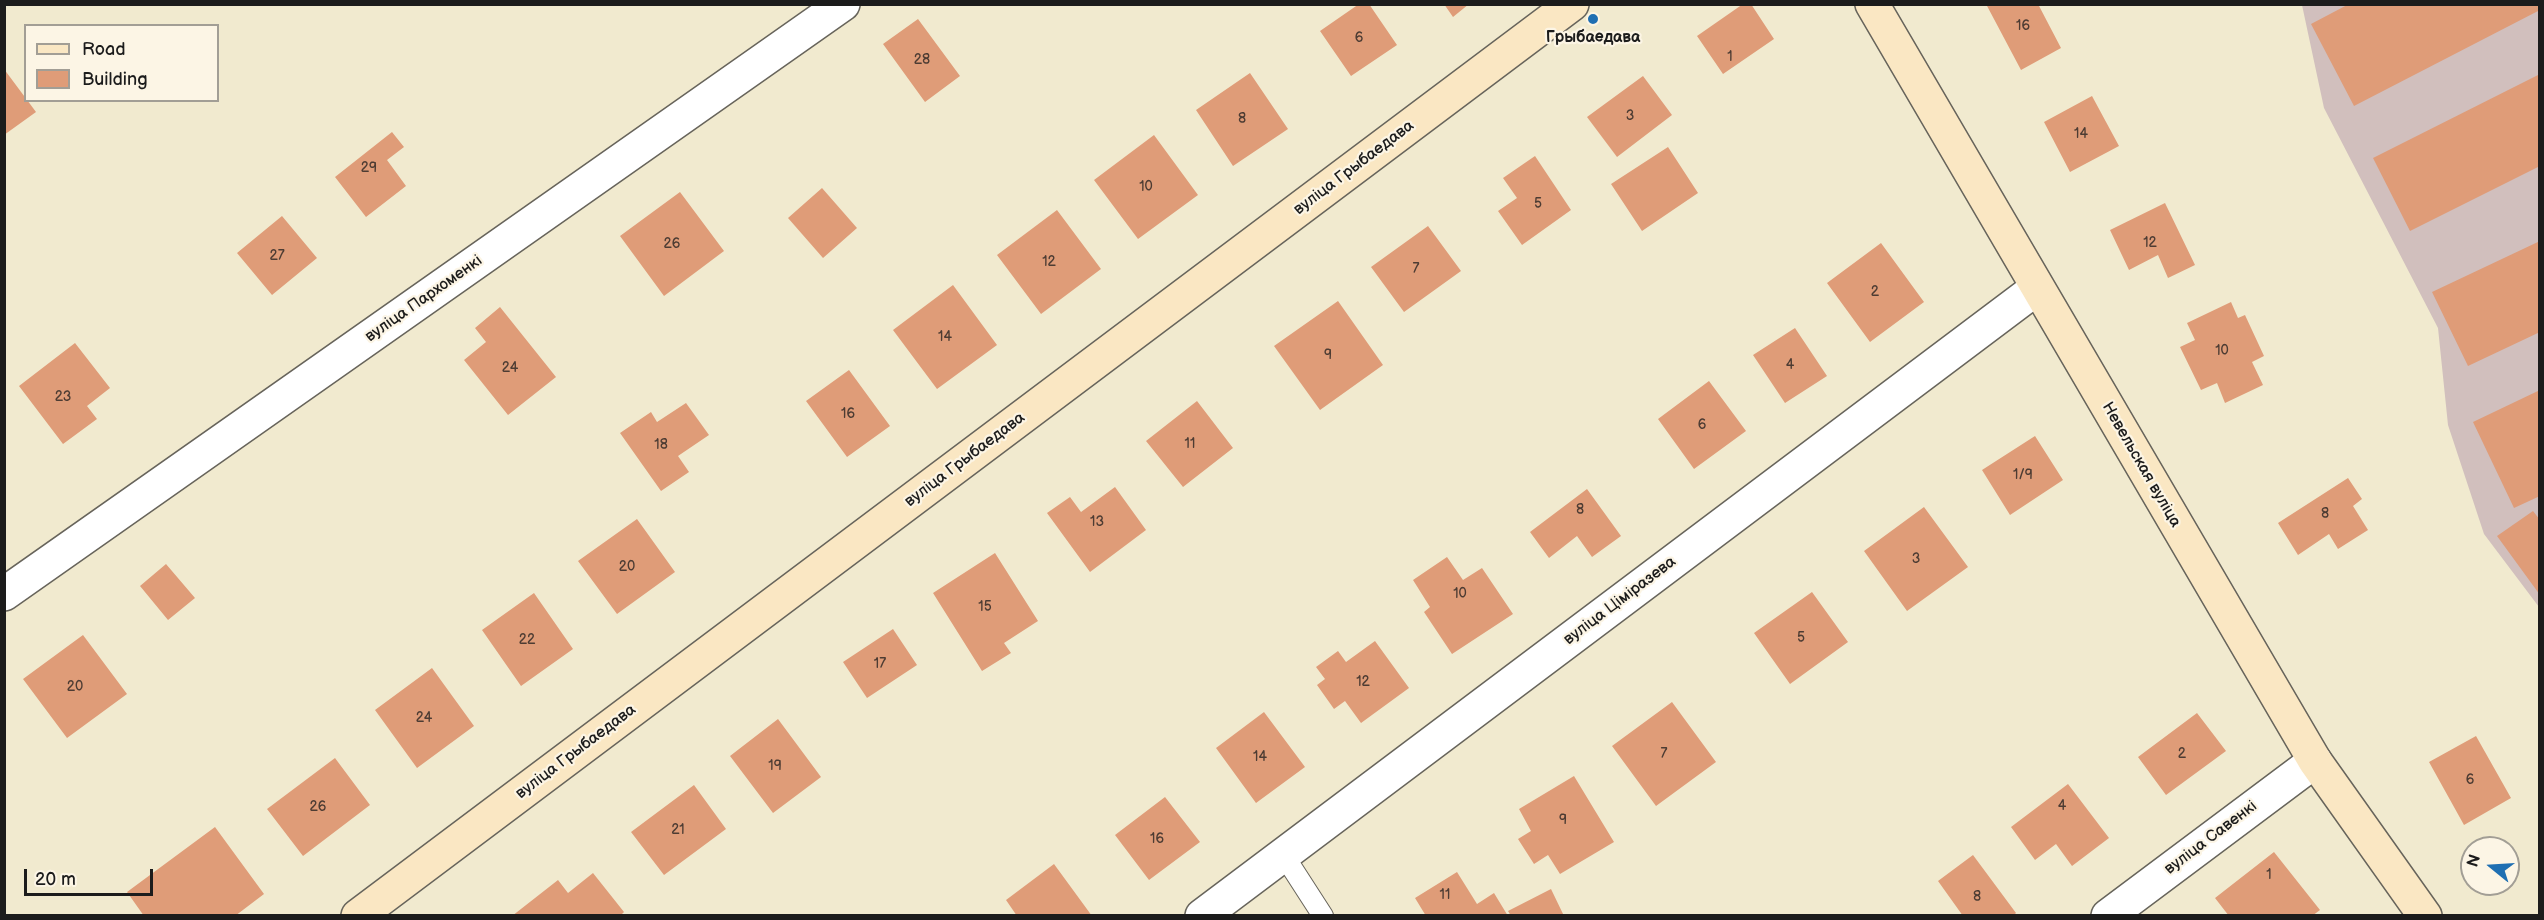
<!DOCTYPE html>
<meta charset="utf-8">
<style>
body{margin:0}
#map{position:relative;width:2544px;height:920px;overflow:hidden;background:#f1eacf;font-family:"Balsamiq Sans",sans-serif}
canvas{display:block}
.frame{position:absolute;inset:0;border:6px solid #1c1c1c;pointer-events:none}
.legend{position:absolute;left:24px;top:24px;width:195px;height:78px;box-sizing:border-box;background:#fcf5e5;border:2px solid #a29e95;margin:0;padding:8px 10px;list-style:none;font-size:18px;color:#1c1c1c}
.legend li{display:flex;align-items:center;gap:12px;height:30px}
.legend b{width:30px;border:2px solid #a29e95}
.north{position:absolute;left:2460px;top:836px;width:60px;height:60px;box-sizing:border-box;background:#fcf5e5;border:2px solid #a29e95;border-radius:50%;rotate:288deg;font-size:16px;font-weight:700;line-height:24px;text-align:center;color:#1c1c1c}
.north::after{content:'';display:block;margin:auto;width:21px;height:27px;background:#1f6fb2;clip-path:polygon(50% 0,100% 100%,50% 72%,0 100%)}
.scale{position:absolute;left:24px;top:869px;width:129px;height:27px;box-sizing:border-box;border:3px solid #1c1c1c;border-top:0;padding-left:8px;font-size:18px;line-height:21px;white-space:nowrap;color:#1c1c1c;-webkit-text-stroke:4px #fcf5e5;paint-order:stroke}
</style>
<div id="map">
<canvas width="2544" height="920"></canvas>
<div class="frame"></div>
<ul class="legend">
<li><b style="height:8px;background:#fae7c3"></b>Road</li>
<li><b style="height:16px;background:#df9c78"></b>Building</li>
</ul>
<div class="north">N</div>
<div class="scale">20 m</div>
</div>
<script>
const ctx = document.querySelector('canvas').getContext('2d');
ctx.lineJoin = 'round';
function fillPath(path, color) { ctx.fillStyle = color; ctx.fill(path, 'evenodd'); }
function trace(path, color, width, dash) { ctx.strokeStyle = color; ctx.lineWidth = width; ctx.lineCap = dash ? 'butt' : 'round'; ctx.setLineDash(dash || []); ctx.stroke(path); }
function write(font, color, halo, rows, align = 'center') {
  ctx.font = font + ' "Balsamiq Sans",sans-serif'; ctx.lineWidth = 4.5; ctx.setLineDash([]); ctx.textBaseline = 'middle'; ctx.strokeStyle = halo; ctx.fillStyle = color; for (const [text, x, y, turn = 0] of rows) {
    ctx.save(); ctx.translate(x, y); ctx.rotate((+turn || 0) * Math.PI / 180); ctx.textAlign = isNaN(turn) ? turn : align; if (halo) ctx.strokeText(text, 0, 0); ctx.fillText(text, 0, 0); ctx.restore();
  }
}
fillPath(new Path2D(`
 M 2302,5 L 2539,5 L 2539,607 L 2484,534 L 2448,425 L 2438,328 L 2324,108 Z`), '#d1bfbd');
fillPath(new Path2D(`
 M 1359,4 L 1369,4 L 1397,45 L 1351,76 L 1320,31 Z
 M 1444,4 L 1469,4 L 1453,17 Z
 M 1743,4 L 1751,4 L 1774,39 L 1723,74 L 1697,36 Z
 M 1986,4 L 2038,4 L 2061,48 L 2021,70 Z
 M 2349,4 L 2540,4 L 2540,10 L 2354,106 L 2311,24 Z
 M 918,19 L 960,76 L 925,102 L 883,44 Z
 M 4,69 L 36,112 L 4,135 Z
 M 1250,73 L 1288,129 L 1233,166 L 1196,110 Z
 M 2540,74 L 2540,166 L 2410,231 L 2373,158 Z
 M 1643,76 L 1672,115 L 1617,157 L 1587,117 Z
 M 2092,96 L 2119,146 L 2070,172 L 2044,122 Z
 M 392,132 L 404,147 L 387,160 L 406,186 L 366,217 L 335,177 Z
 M 1154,135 L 1198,195 L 1138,239 L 1094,180 Z
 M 1668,147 L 1698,193 L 1642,231 L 1611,184 Z
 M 1535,156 L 1571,210 L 1522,245 L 1498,211 L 1517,198 L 1503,178 Z
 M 822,188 L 857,228 L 823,258 L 788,218 Z
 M 680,192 L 724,251 L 664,296 L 620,236 Z
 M 2165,203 L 2195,265 L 2168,278 L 2158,255 L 2129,270 L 2110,230 Z
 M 1057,210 L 1101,269 L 1041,314 L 997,255 Z
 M 282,216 L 317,258 L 272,295 L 237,253 Z
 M 1428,226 L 1461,271 L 1404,312 L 1371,267 Z
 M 2540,241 L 2540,332 L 2468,366 L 2432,292 Z
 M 1881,243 L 1924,302 L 1870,342 L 1827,283 Z
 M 953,285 L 997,345 L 937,389 L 893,330 Z
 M 1338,301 L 1383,365 L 1320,410 L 1274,346 Z
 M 2231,302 L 2238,318 L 2245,315 L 2264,356 L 2252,362 L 2263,385 L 2225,403 L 2217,383 L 2201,390 L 2180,347 L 2195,340 L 2187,323 Z
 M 500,307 L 556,377 L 508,415 L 464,360 L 486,342 L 475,328 Z
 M 1795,328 L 1827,376 L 1785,403 L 1753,355 Z
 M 75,343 L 110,388 L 87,406 L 97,419 L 63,444 L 19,386 Z
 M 849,370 L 890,426 L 847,457 L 806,401 Z
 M 1709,381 L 1746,431 L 1694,469 L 1658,419 Z
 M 2540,390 L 2540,496 L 2514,508 L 2473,422 Z
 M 1197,401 L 1233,448 L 1183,487 L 1146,441 Z
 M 686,403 L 709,435 L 678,456 L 689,472 L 661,491 L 620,433 L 651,412 L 657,422 Z
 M 2035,436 L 2063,480 L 2010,515 L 1982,470 Z
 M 2348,478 L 2362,499 L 2353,506 L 2368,530 L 2338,549 L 2329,534 L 2298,555 L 2278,523 Z
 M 1115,487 L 1146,530 L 1090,572 L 1047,513 L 1070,497 L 1081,512 Z
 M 1587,489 L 1621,536 L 1592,557 L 1577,536 L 1549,558 L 1530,532 Z
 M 1924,507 L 1968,567 L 1907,611 L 1864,551 Z
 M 2533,511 L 2540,520 L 2540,595 L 2497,536 Z
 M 637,519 L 675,572 L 617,614 L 578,561 Z
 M 995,553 L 1038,621 L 1004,643 L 1011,653 L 982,671 L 933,593 Z
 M 1447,557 L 1463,580 L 1482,568 L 1513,614 L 1452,654 L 1424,612 L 1430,607 L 1413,580 Z
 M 166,564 L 195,598 L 168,620 L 140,586 Z
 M 1812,592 L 1848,642 L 1790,684 L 1754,633 Z
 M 534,593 L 573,649 L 521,686 L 482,630 Z
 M 893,629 L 917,665 L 867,698 L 843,662 Z
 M 83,635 L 127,694 L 67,738 L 23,679 Z
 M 1375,641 L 1409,688 L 1361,723 L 1345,701 L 1334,709 L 1317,685 L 1325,679 L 1316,667 L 1338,651 L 1346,662 Z
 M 432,668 L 474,726 L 417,768 L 375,710 Z
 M 1672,702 L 1716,762 L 1656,806 L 1612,746 Z
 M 1264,712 L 1305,767 L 1256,803 L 1216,748 Z
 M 2197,713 L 2226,751 L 2166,795 L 2138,757 Z
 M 778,719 L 821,777 L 773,813 L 730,756 Z
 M 2476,736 L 2511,798 L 2464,825 L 2429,762 Z
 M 335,758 L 370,805 L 303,856 L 267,809 Z
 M 1574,776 L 1614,842 L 1560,874 L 1548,855 L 1534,864 L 1518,839 L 1531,831 L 1519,809 Z
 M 2068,784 L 2109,838 L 2072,866 L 2056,844 L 2035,860 L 2011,827 Z
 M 694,785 L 726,829 L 664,875 L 631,832 Z
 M 1165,797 L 1200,842 L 1149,880 L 1115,835 Z
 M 215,827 L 264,894 L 235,916 L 144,916 L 127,892 Z
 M 2274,852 L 2320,910 L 2312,916 L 2229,916 L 2215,898 Z
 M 1973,855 L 2016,913 L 2013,916 L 1963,916 L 1938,881 Z
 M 1054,864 L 1092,916 L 1017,916 L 1006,900 Z
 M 1457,872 L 1477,904 L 1494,893 L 1508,916 L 1426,916 L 1415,898 Z
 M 593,873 L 624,912 L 620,916 L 512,916 L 558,880 L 568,893 Z
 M 1551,889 L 1564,916 L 1511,916 L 1508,911 Z`), '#df9c78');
const lane = new Path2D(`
 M 1283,854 L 1323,916`);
const street = new Path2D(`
 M 4,594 L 843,4
 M 1202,916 L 2037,288
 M 2108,916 L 2315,761`);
const secondary = new Path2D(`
 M 1872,4 L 2315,761 L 2425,916
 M 358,916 L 1572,4`);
trace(lane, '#67645b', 22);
trace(street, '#67645b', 36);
trace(secondary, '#67645b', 36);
trace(lane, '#fff', 20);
trace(street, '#fff', 33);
trace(secondary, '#fae7c3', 33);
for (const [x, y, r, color] of [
 [1593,19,6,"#1f6fb2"]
]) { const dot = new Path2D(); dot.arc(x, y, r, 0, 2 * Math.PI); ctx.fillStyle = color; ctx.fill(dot); trace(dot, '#fcf5e5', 2); }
write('14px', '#4d3c33', null, [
 ["16",2023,26],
 ["6",1359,38],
 ["1",1730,57],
 ["28",922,60],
 ["3",1630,116],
 ["8",1242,119],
 ["14",2081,134],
 ["29",369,168],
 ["10",1146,187],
 ["5",1538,204],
 ["12",2150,243],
 ["26",672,244],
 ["27",277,256],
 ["12",1049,262],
 ["7",1416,269],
 ["2",1875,292],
 ["14",945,337],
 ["10",2222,351],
 ["9",1328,355],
 ["4",1790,365],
 ["24",510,368],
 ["23",63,397],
 ["16",848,414],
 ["6",1702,425],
 ["11",1190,444],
 ["18",661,445],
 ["1/9",2023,475],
 ["8",1580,510],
 ["8",2325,514],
 ["13",1097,522],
 ["3",1916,559],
 ["20",627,567],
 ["10",1460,594],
 ["15",985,607],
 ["5",1801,638],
 ["22",527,640],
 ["17",880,664],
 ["12",1363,682],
 ["20",75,687],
 ["24",424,718],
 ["7",1664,754],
 ["2",2182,754],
 ["14",1260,757],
 ["19",775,766],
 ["6",2470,780],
 ["4",2062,806],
 ["26",318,807],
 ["9",1563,820],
 ["21",678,830],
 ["16",1157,839],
 ["1",2269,875],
 ["11",1445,895],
 ["8",1977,897]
]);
write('bold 16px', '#1c1c1c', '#fcf5e5', [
 ["Грыбаедава",1593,38]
]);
write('16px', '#1c1c1c', '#fcf5e5', [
 ["вуліца Грыбаедава",1354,168,-37],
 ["вуліца Пархоменкі",424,299,-35],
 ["вуліца Грыбаедава",965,460,-37],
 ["Невельская вуліца",2141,465,60],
 ["вуліца Ціміразева",1620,601,-37],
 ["вуліца Грыбаедава",576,752,-37],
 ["вуліца Савенкі",2211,838,-37]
]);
</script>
